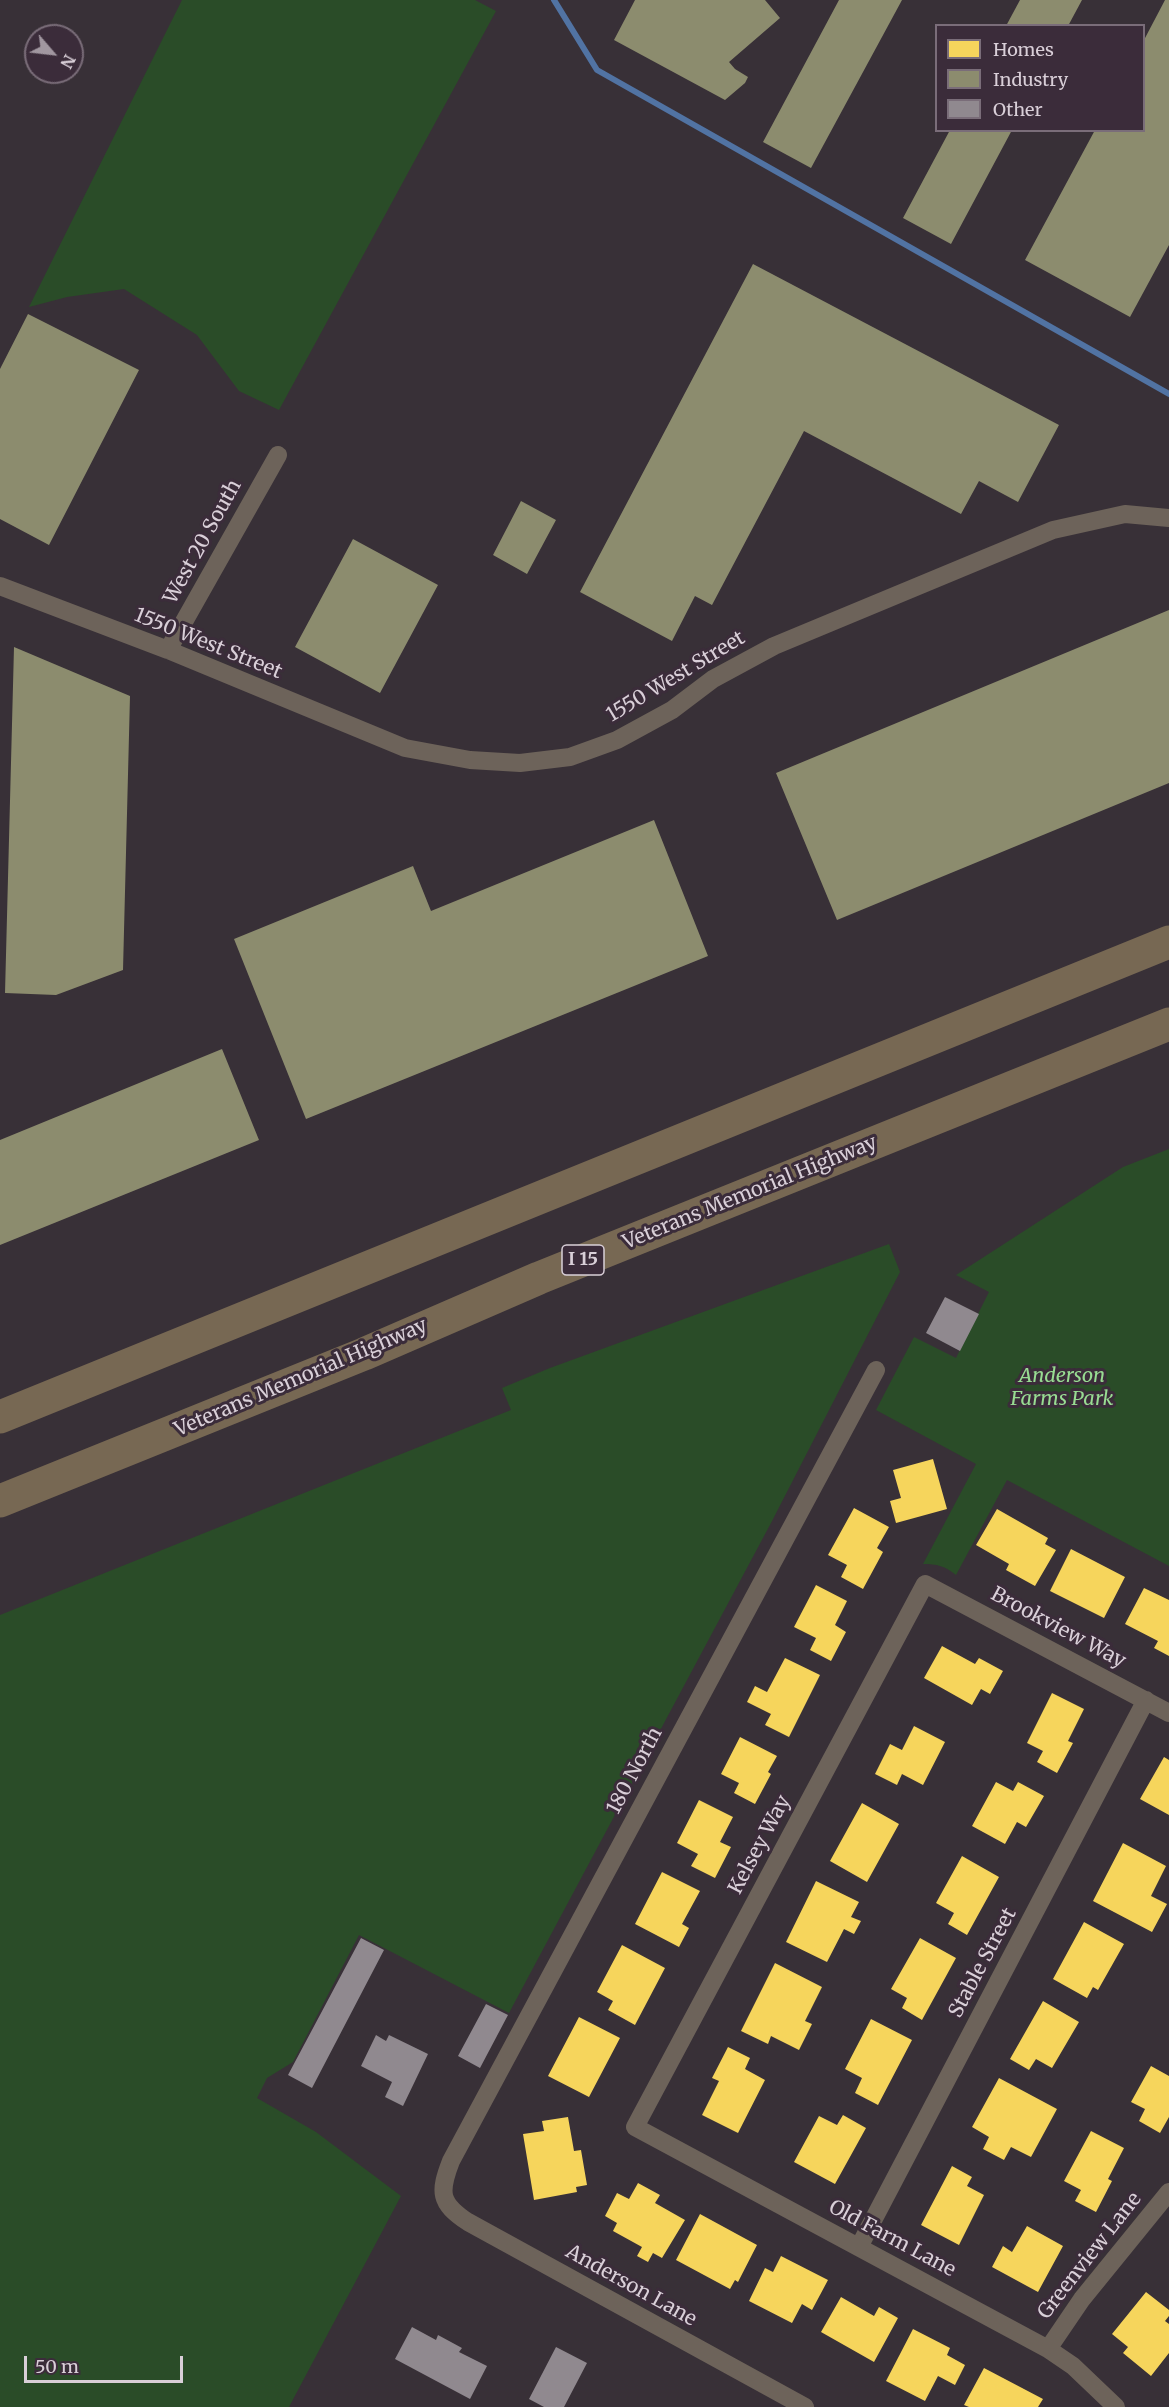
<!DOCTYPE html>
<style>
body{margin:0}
#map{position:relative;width:1169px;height:2407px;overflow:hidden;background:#383037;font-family:Merriweather,serif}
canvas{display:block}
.legend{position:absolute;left:935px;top:24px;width:210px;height:108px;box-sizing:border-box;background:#3b2c3a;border:2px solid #7a6d79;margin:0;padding:8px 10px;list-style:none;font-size:18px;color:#d9cfd8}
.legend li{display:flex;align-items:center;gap:12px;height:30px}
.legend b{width:30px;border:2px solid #7a6d79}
.north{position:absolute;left:24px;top:24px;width:60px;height:60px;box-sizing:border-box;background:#3b2c3a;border:2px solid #7a6d79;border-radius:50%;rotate:118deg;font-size:16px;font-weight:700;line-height:24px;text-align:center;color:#d9cfd8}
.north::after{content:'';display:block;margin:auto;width:21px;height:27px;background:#a197a0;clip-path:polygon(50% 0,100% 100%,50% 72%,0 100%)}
.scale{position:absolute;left:24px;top:2356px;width:159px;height:27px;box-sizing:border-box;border:3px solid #d9cfd8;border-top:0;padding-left:8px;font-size:18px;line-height:21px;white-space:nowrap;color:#d9cfd8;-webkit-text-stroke:4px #3b2c3a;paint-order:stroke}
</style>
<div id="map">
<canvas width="1169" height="2407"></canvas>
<ul class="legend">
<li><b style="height:16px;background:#f6d55c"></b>Homes</li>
<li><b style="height:16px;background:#8c8c6e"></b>Industry</li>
<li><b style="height:16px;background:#90898f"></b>Other</li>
</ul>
<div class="north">N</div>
<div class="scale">50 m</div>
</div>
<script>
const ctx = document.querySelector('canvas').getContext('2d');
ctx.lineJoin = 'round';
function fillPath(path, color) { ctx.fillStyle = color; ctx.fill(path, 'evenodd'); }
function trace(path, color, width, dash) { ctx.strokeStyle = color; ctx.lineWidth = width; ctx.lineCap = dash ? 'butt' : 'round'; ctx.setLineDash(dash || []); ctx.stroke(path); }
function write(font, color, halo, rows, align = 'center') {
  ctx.font = font + ' Merriweather,serif'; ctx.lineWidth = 6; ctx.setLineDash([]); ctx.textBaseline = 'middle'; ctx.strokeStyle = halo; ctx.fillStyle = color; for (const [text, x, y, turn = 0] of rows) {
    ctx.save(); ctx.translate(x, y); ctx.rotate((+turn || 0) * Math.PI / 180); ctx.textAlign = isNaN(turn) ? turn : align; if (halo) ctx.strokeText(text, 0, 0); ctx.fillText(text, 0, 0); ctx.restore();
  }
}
fillPath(new Path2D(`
 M 182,0 L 475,0 L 496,11 L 279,410 L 239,391 L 197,335 L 124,289 L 67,297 L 29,307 Z
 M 1169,1149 L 1169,1566 L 1007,1480 L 956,1575 C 945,1566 937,1564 923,1564 L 976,1464 L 876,1410 L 914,1337 L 956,1358 L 989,1292 L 956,1275 L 1123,1167 Z
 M 889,1244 L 900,1272 L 771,1523 L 509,2013 L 359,1935 L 293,2062 L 267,2078 L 257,2098 L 316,2132 L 401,2196 L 289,2407 L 0,2407 L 0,1615 L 511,1410 L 502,1388 L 550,1368 Z`), '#2a4c28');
fillPath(new Path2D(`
 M 933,1459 L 947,1509 L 896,1523 L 890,1501 L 901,1498 L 893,1470 Z
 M 854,1508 L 889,1527 L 877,1548 L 883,1552 L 863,1589 L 841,1577 L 847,1565 L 828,1555 Z
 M 997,1509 L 1048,1538 L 1045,1544 L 1056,1550 L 1035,1586 L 1006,1570 L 1009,1564 L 976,1545 Z
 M 1071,1549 L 1125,1577 L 1104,1618 L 1050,1591 Z
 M 816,1585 L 847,1601 L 835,1625 L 846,1632 L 831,1661 L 810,1650 L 816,1638 L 794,1627 Z
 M 1144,1588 L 1169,1600 L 1169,1656 L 1154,1648 L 1158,1641 L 1125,1624 Z
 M 942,1646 L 975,1664 L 979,1658 L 1003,1671 L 990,1694 L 981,1689 L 972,1705 L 924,1678 Z
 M 785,1658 L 820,1675 L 789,1737 L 765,1725 L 771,1714 L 747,1702 L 755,1686 L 767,1692 Z
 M 1052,1693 L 1084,1709 L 1068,1741 L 1073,1743 L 1057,1773 L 1037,1762 L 1043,1751 L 1027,1743 Z
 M 914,1726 L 945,1742 L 923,1785 L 902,1774 L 897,1785 L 875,1774 L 890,1744 L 902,1750 Z
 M 740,1737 L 777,1756 L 768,1772 L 771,1774 L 755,1804 L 734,1793 L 739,1783 L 721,1774 Z
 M 1164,1757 L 1169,1760 L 1169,1815 L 1140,1799 Z
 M 996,1782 L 1013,1791 L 1018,1782 L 1044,1796 L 1026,1827 L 1017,1822 L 1005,1844 L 972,1826 Z
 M 699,1800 L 733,1817 L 720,1842 L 731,1847 L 715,1878 L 691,1866 L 698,1854 L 677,1843 Z
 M 862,1803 L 899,1824 L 867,1882 L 830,1861 Z
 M 1123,1843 L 1166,1866 L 1151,1896 L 1167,1904 L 1152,1932 L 1093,1901 Z
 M 962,1856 L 999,1877 L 967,1935 L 948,1924 L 954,1913 L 936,1903 Z
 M 662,1872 L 700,1891 L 682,1924 L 689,1928 L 679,1947 L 635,1924 Z
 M 816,1881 L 859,1902 L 851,1917 L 861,1921 L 854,1934 L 844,1929 L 827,1962 L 786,1942 Z
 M 1084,1922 L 1124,1944 L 1098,1990 L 1093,1987 L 1087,1998 L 1053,1979 Z
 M 920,1938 L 956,1958 L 922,2020 L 902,2008 L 907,1998 L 891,1989 Z
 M 622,1945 L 665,1968 L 635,2025 L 608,2010 L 613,2001 L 597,1992 Z
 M 775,1963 L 822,1987 L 805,2021 L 812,2024 L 799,2050 L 771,2036 L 768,2044 L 741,2031 Z
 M 1043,2001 L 1079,2022 L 1052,2068 L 1036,2059 L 1029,2070 L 1010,2059 Z
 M 579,2017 L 620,2038 L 589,2097 L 548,2076 Z
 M 871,2019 L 912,2040 L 878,2105 L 855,2093 L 862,2078 L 845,2069 Z
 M 728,2047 L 750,2058 L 745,2069 L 765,2080 L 738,2133 L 702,2115 L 719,2081 L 712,2078 Z
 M 1151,2066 L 1169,2076 L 1169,2117 L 1160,2133 L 1139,2121 L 1145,2109 L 1131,2102 Z
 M 999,2078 L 1057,2109 L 1031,2157 L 1011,2147 L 1004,2160 L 983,2149 L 989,2137 L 972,2127 Z
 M 843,2115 L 866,2128 L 835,2184 L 794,2162 L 819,2116 L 837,2125 Z
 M 568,2117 L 574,2151 L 581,2150 L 587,2185 L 576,2187 L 577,2192 L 534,2200 L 523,2134 L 544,2131 L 542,2121 Z
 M 1091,2131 L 1124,2148 L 1108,2179 L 1112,2181 L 1096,2212 L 1075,2201 L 1081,2190 L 1064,2181 Z
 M 952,2166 L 972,2177 L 967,2186 L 984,2195 L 959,2245 L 921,2225 Z
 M 638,2183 L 660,2195 L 655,2203 L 685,2220 L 662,2258 L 653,2253 L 648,2262 L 637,2256 L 642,2247 L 613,2231 L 617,2223 L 605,2216 L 617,2193 L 629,2199 Z
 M 700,2214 L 757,2245 L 738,2282 L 735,2280 L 730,2289 L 676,2260 Z
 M 1027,2226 L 1063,2246 L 1038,2292 L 992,2267 L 1003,2246 L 1012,2252 Z
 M 781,2256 L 828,2280 L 812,2310 L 802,2304 L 792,2323 L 749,2301 L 765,2268 L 773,2272 Z
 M 1146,2292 L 1169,2310 L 1169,2316 L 1165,2321 L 1169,2324 L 1169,2353 L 1151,2376 L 1123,2353 L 1128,2347 L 1112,2334 Z
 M 841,2297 L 874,2316 L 879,2307 L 898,2318 L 874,2362 L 821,2332 Z
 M 913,2329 L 950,2348 L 947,2355 L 965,2365 L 955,2385 L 938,2376 L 925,2401 L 886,2381 Z
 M 984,2368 L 1043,2399 L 1038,2407 L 969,2407 L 964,2405 Z`), '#f6d55c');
fillPath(new Path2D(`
 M 635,0 L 765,0 L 780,18 L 729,62 L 735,69 L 748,77 L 745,83 L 725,100 L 614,40 Z
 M 839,0 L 902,0 L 811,168 L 763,142 Z
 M 1020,0 L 1082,0 L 1068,26 L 1006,26 Z
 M 1165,0 L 1169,0 L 1169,245 L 1130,317 L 1025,260 L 1095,130 L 1144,130 L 1144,40 Z
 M 950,130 L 1012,130 L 951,244 L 903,218 Z
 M 753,264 L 1059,425 L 1018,502 L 979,481 L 961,514 L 804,431 L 712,605 L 695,596 L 672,641 L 580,592 Z
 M 28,314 L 139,370 L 49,545 L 0,519 L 0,369 Z
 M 521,501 L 556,520 L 527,574 L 493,555 Z
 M 353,539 L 438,585 L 380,693 L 295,647 Z
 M 1169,610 L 1169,783 L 837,920 L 776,773 Z
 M 14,647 L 130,696 L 123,970 L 56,995 L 5,993 Z
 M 654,820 L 708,956 L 306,1119 L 234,939 L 413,866 L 431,911 Z
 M 222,1049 L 259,1140 L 0,1245 L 0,1140 Z`), '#8c8c6e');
trace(new Path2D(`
 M 554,0 L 597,70 L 1169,394`), '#5173a3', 6);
fillPath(new Path2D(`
 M 945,1297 L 979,1314 L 960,1351 L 926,1333 Z
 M 361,1938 L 384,1950 L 312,2088 L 288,2075 Z
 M 486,2004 L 508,2015 L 480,2068 L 458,2056 Z
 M 376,2035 L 386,2041 L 389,2035 L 428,2054 L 403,2106 L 385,2097 L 392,2082 L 361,2066 Z
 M 412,2327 L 436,2340 L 438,2335 L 462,2348 L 459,2352 L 487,2366 L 470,2399 L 395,2359 Z
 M 556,2347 L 587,2363 L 564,2407 L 544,2407 L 529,2399 Z`), '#90898f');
trace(new Path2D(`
 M 0,586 L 168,650 L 405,748 L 470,760 L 520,763 L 570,757 L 617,740 L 672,710 L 713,679 L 774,646 L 1053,530 L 1125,514 L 1169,518
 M 168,650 L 278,455
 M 859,2247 L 1146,1700
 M 1048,2349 L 1082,2299 L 1169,2192
 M 805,2407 L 468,2222 C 439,2203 439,2192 451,2161 L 876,1370
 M 1116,2407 L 1073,2366 L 1048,2349 L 635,2127 L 925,1584 L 1169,1713`), '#6d635a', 18);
trace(new Path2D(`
 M 0,1417 L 1169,942
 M 0,1501 L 364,1354 L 539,1278 L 1169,1024`), '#776853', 33);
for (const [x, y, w] of [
 [583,1260,42]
]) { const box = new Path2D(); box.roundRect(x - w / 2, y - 15, w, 30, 4.5); ctx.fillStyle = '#3b2c3a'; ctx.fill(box); trace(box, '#d9cfd8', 1.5); }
write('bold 18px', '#d9cfd8', null, [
 ["I 15",583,1260]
]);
write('20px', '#d9cfd8', '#3b2c3a', [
 ["West 20 South",203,542,-61],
 ["1550 West Street",208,644,22],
 ["1550 West Street",676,677,-31],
 ["Veterans Memorial Highway",750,1193,-22],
 ["Veterans Memorial Highway",301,1378,-23],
 ["Brookview Way",1058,1628,28],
 ["180 North",635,1771,-62],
 ["Kelsey Way",760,1845,-62],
 ["Stable Street",983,1963,-62],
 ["Old Farm Lane",892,2239,28],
 ["Greenview Lane",1090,2256,-52],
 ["Anderson Lane",631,2286,29]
]);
write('italic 20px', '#98dc92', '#3b2c3a', [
 ["Anderson",1062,1376],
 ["Farms Park",1062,1399]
]);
</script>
